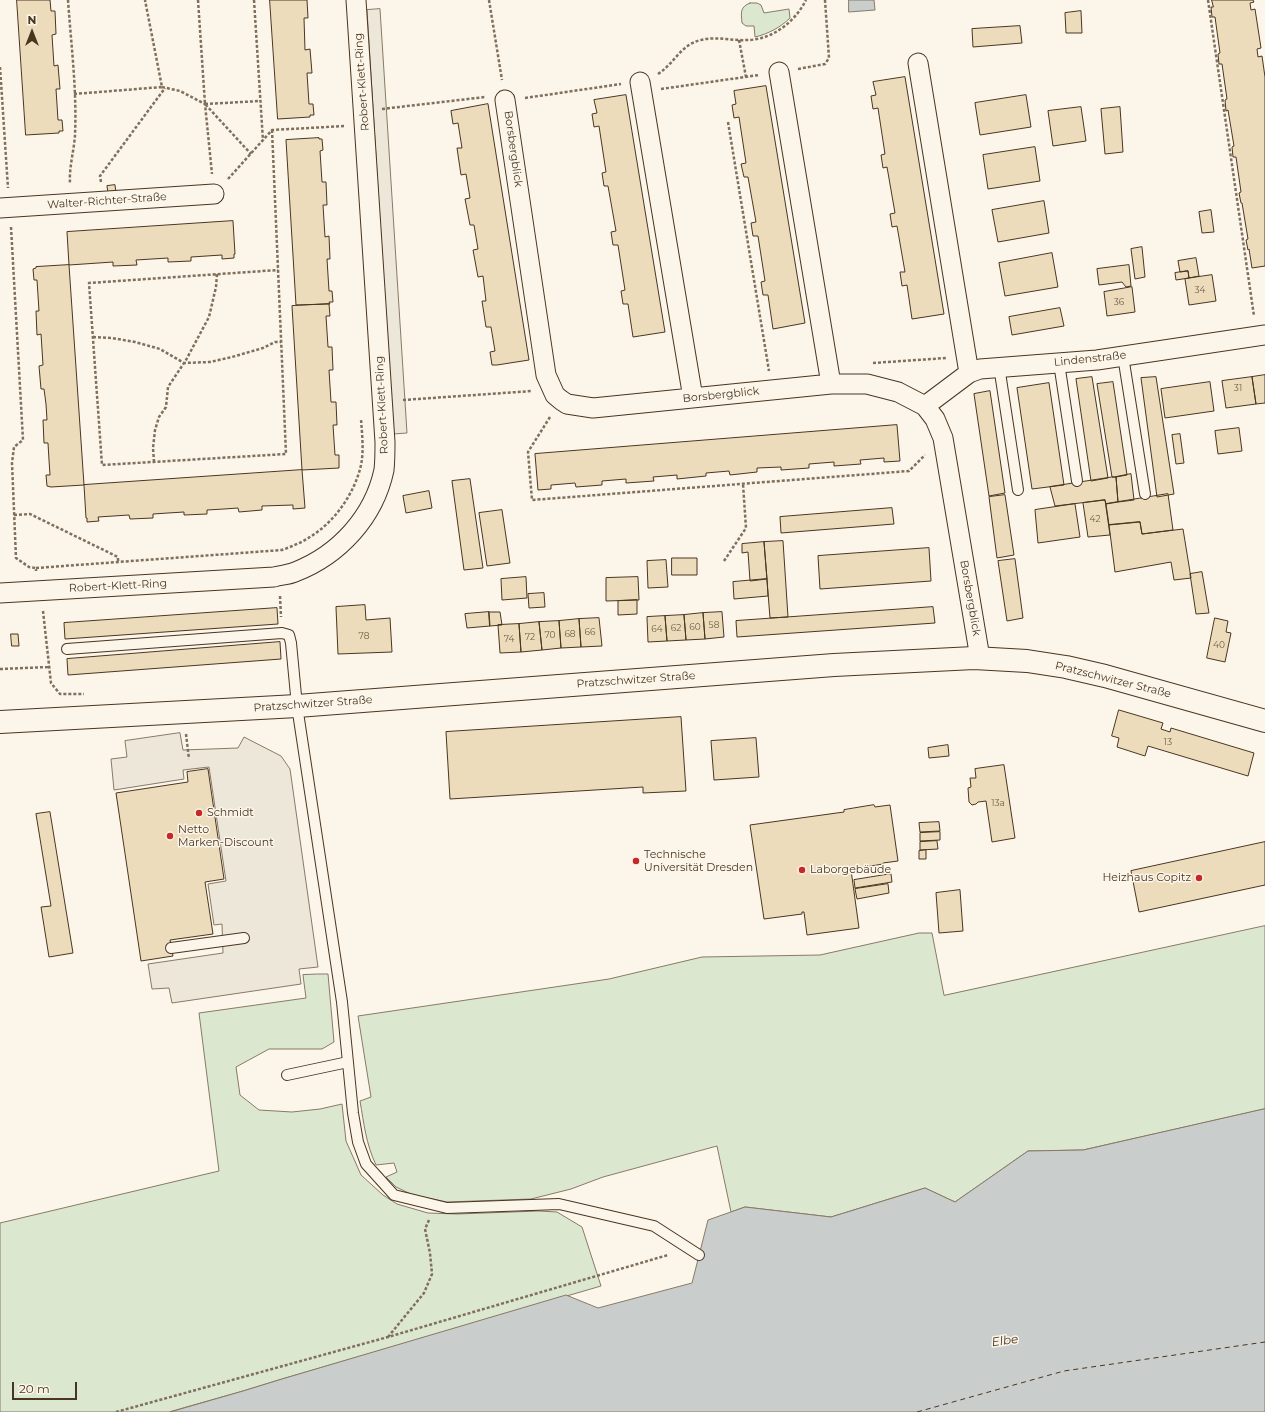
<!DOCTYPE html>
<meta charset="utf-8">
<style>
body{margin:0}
#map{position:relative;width:1265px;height:1412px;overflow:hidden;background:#fbf6e9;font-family:Montserrat,sans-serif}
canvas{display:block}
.north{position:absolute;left:12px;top:12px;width:40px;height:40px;-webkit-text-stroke:3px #fbf6e9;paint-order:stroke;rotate:0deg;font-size:11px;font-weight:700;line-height:16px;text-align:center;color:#4a3520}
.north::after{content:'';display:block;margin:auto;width:14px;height:18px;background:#4a3520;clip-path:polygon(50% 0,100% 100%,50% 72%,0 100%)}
.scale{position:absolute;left:12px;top:1382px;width:65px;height:18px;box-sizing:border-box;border:2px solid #4a3520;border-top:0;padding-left:5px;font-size:12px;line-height:14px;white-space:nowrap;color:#4a3520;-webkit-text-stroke:3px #fbf6e9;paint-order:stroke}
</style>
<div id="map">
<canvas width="1265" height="1412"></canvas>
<div class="north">N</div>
<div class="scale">20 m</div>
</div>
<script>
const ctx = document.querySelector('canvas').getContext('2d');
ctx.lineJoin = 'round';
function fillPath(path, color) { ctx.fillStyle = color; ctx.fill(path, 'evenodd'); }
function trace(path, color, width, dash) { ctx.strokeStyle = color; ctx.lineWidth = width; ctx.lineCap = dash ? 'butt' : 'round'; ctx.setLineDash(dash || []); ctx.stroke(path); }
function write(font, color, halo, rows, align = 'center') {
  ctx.font = font + ' Montserrat,sans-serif'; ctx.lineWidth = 3; ctx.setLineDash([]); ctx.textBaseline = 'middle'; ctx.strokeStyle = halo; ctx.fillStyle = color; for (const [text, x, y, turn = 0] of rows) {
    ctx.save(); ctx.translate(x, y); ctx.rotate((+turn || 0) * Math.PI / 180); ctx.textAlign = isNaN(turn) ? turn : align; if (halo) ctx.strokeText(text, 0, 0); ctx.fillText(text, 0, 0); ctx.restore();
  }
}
const green = new Path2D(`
 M 750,3 L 757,3 L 761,5 L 764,13 L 789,9 L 790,18 C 781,27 768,34 755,37 L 754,26 L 746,26 L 742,23 C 741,12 740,7 750,3 Z
 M 1265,926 L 1265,1109 L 1083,1150 L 1028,1151 L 955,1202 L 925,1188 L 831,1217 L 745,1207 L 731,1212 L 717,1146 L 603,1177 L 571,1189 L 531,1199 L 447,1202 L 413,1195 L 396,1187 L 386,1177 L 397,1172 L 394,1163 L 376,1165 C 366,1144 364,1124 360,1101 L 371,1097 L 358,1016 L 609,979 L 702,957 L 820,955 L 919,933 L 932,933 L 944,995 Z
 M 318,974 L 328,974 L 334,1042 L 322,1049 L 269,1049 L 236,1067 L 240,1095 L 259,1110 L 292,1112 L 320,1109 L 342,1104 L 346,1141 L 361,1175 L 383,1195 L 397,1204 L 428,1213 L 457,1214 L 539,1211 L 557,1212 L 582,1227 L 601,1286 L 282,1379 L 243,1391 L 169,1412 L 0,1412 L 0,1223 L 219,1171 L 199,1013 L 306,998 L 303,975 Z`);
fillPath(green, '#dce7d0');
trace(green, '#887966', 1);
const parking = new Path2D(`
 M 380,9 L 407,433 L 393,434 L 367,10 Z
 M 180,733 L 183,750 L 238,748 L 244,737 L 281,756 L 290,769 L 318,967 L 299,969 L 301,984 L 172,1003 L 169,988 L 152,989 L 148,964 L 223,953 L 222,924 L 214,925 L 208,884 L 226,881 L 209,767 L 183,770 L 184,779 L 114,790 L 111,759 L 127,757 L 125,741 Z`);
fillPath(parking, '#ede7d9');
trace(parking, '#887966', 1);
const water = new Path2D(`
 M 849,0 L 874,0 L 875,10 L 849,12 Z
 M 1265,1109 L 1265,1412 L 170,1412 L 243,1391 L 282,1379 L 566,1295 L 598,1308 L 692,1283 L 708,1220 L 745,1207 L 831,1217 L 925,1188 L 955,1202 L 1028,1151 L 1083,1150 Z`);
fillPath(water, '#c9cecd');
trace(water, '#887966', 1);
trace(new Path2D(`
 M 917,1412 L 1064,1371 L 1265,1342`), '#4a3520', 1, [5, 4]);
const building = new Path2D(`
 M 17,0 L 50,0 L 51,11 L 55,11 L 56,34 L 52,35 L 54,66 L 58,65 L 60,89 L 56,89 L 58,120 L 62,120 L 63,131 L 59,131 L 59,133 L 26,135 Z
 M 270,0 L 307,0 L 308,18 L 304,18 L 305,50 L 310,49 L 312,73 L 307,73 L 309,104 L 313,104 L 314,115 L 310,115 L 310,117 L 278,119 Z
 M 1212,0 L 1253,0 L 1254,2 L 1250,3 L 1251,10 L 1255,9 L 1261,48 L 1257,49 L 1258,57 L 1262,56 L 1265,77 L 1265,266 L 1252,268 L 1249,249 L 1248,250 L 1246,240 L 1248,239 L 1242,203 L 1241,203 L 1239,193 L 1241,192 L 1236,157 L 1233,157 L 1232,147 L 1234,146 L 1228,110 L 1226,111 L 1225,100 L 1227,99 L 1222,64 L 1219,64 L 1218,54 L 1220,53 L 1215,17 L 1212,17 L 1211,7 L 1213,7 Z
 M 1081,11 L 1082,33 L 1066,33 L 1065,13 Z
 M 1020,26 L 1022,43 L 973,47 L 972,29 Z
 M 905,77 L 944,314 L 912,319 L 907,285 L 902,286 L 900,272 L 905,272 L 897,226 L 892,227 L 890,214 L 895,213 L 887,167 L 883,168 L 881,155 L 885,154 L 878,108 L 873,109 L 871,96 L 876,95 L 873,82 Z
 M 766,86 L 805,323 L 773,329 L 768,295 L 763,295 L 761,282 L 765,281 L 758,236 L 753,236 L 751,223 L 756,222 L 748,177 L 744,177 L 741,164 L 746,163 L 739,117 L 734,118 L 732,105 L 736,104 L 734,91 Z
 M 626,95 L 665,332 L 633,337 L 628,304 L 623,304 L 621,291 L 625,290 L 618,245 L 613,245 L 611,232 L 616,231 L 608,186 L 604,186 L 602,173 L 606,172 L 599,126 L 594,127 L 592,114 L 597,113 L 594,100 Z
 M 1026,95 L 1031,127 L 980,135 L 975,103 Z
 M 488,104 L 529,360 L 497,365 L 492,365 L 490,352 L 495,351 L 491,327 L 486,327 L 482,301 L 486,301 L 483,276 L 478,277 L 473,250 L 478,249 L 474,225 L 470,225 L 465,199 L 470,198 L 466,174 L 461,175 L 457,148 L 462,148 L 458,123 L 453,124 L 451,111 Z
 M 1081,107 L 1086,141 L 1053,146 L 1048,111 Z
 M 1120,107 L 1123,152 L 1105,154 L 1101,109 Z
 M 319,138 L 319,139 L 322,139 L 323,150 L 320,151 L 322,182 L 326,182 L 327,205 L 323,205 L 325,237 L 329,236 L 330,259 L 327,259 L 329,291 L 332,291 L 333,302 L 329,302 L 330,304 L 296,305 L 286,140 Z
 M 1035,147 L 1040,181 L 988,189 L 983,155 Z
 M 115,185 L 116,193 L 108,193 L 107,186 Z
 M 1044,201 L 1049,233 L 998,242 L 992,210 Z
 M 1211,210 L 1214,232 L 1202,233 L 1199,212 Z
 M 233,221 L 235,254 L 234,254 L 234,258 L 222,259 L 222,255 L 191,257 L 191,261 L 168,262 L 168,258 L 136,260 L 137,265 L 113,266 L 113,262 L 69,265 L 67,232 Z
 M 1142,247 L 1145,277 L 1135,279 L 1131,249 Z
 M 1052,253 L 1058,287 L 1005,296 L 999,263 Z
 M 1196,258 L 1199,276 L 1189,278 L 1188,271 L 1180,272 L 1178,261 Z
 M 69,265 L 84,485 L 51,487 L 47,486 L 46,475 L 50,475 L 49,460 L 48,443 L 44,443 L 43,420 L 47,420 L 46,404 L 44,389 L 41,389 L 39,366 L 43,365 L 41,334 L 37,335 L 36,311 L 39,311 L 37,280 L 34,280 L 33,269 L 36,268 L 36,267 Z
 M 1129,265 L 1131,286 L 1126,287 L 1122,282 L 1099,285 L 1097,269 Z
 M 1188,271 L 1189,278 L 1176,280 L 1175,273 Z
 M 1212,275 L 1216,301 L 1189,305 L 1185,279 Z
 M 1132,287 L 1135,312 L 1107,316 L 1104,292 Z
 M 329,304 L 330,316 L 326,316 L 328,347 L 332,347 L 333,370 L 329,370 L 331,402 L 336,402 L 337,425 L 333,425 L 335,455 L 339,455 L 339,468 L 302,470 L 292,306 Z
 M 1060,308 L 1064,326 L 1012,335 L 1009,317 Z
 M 1265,375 L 1265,403 L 1256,404 L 1252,377 Z
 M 1092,377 L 1108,478 L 1091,481 L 1076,379 Z
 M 1156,377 L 1174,494 L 1157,497 L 1141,378 Z
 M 1252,377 L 1256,404 L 1226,408 L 1222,381 Z
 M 1113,382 L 1127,475 L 1116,477 L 1112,477 L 1097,384 Z
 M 1210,382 L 1214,411 L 1165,418 L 1161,389 Z
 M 1049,383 L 1064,485 L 1032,489 L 1017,388 Z
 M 990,391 L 1005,493 L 989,496 L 974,394 Z
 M 897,425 L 900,461 L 884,462 L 884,458 L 860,460 L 861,464 L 834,466 L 834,462 L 809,464 L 809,468 L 781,470 L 781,467 L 757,468 L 757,472 L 730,475 L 729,471 L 706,473 L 706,476 L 677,479 L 677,475 L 653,477 L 654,481 L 626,483 L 626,479 L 602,481 L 602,485 L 576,487 L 575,483 L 551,485 L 551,489 L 538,490 L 535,454 Z
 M 1239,428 L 1242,451 L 1218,454 L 1215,431 Z
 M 1180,434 L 1184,463 L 1176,464 L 1172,435 Z
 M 302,470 L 305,508 L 293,509 L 293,505 L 262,506 L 262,510 L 239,512 L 238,508 L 224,509 L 207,510 L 207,514 L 184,515 L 184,512 L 168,513 L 153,514 L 153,518 L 130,519 L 129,515 L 98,517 L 99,521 L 87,522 L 87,518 L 86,518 L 84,485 Z
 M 1131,474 L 1134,500 L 1118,502 L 1116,477 Z
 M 1112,477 L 1116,477 L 1118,502 L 1106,504 L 1105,500 L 1055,506 L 1050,487 Z
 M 470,479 L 483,568 L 464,570 L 452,481 Z
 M 429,491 L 432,508 L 406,513 L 403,496 Z
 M 1168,494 L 1173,530 L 1142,534 L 1140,522 L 1109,525 L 1106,504 Z
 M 1005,495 L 1014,555 L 997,558 L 989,497 Z
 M 1105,500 L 1110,535 L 1088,537 L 1083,503 Z
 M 1075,504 L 1080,537 L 1038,543 L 1035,510 Z
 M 892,508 L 894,524 L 781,533 L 780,517 Z
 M 502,510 L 510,563 L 487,566 L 479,513 Z
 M 1140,522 L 1142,534 L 1183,529 L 1191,578 L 1174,580 L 1171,562 L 1115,572 L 1109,525 Z
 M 783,541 L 788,617 L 770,618 L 764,542 Z
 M 764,542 L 767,579 L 750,581 L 748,552 L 742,553 L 742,544 Z
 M 929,548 L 931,581 L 820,589 L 818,556 Z
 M 672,558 L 697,558 L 697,575 L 672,575 Z
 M 1015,559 L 1023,618 L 1007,621 L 998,561 Z
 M 666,560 L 668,587 L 648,588 L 647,561 Z
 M 1202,572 L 1209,613 L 1196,614 L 1190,574 Z
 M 526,577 L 527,598 L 502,600 L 501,579 Z
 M 638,577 L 639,600 L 606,601 L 606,578 Z
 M 767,579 L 768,596 L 734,599 L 733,582 Z
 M 544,593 L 545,607 L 529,608 L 528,594 Z
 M 637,600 L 637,614 L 618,615 L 618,601 Z
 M 365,605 L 366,620 L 390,618 L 392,652 L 338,654 L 336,607 Z
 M 933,607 L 935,623 L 737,637 L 736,621 Z
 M 277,608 L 278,624 L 65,639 L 64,623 Z
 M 489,612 L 500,612 L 502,625 L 490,626 Z
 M 489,612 L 490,626 L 467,628 L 465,614 Z
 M 722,612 L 724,637 L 705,639 L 703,613 Z
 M 703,613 L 705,639 L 686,640 L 684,615 Z
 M 684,615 L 686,640 L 667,641 L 665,616 Z
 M 665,616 L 667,641 L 648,642 L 647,617 Z
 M 599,618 L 602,646 L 581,647 L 579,619 Z
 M 1215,618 L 1228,621 L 1226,632 L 1231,633 L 1225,662 L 1207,658 Z
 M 579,619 L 581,647 L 561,648 L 559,621 Z
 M 559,621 L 561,648 L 542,650 L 539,622 Z
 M 539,622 L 542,650 L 521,652 L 519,624 Z
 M 519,624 L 521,652 L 500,653 L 498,625 Z
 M 11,634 L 18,634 L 19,646 L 12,646 Z
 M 280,642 L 281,659 L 68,675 L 67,659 Z
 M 1119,710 L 1163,723 L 1161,729 L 1170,732 L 1171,728 L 1254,753 L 1248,776 L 1148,746 L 1145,756 L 1117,747 L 1119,738 L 1112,736 Z
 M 681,717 L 686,791 L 643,793 L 643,787 L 450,799 L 446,732 Z
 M 756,738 L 759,777 L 714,780 L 711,741 Z
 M 948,745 L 949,756 L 929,758 L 928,748 Z
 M 1004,765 L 1015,838 L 992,842 L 986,801 L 978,802 L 976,804 L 972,805 L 969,802 L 968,788 L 971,787 L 970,778 L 976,778 L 975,769 Z
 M 208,769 L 224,879 L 205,882 L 213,934 L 170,940 L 173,956 L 141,961 L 116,793 L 188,782 L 187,772 Z
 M 874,805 L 875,807 L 890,805 L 898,861 L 883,863 L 883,864 L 853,869 L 853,867 L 847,868 L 847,871 L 851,870 L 859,928 L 807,935 L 804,912 L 802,912 L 802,914 L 764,919 L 750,825 L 844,812 L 844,810 Z
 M 50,812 L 73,953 L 49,957 L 41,907 L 51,906 L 36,814 Z
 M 939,822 L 940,831 L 920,832 L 919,823 Z
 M 940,832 L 940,840 L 920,841 L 920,833 Z
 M 937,841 L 938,849 L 920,850 L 920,842 Z
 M 1265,842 L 1265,885 L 1139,912 L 1131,871 Z
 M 926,850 L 926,859 L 919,859 L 919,851 Z
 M 891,874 L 892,882 L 855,888 L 854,880 Z
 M 888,884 L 889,893 L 857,899 L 855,889 Z
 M 960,890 L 963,931 L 939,933 L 936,893 Z`);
fillPath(building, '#ecdcbc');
trace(building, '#4a3520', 1);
const lane = new Path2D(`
 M 1123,356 L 1145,494
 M 1059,363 L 1077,481
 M 999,366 L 1018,490
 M 67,649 L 282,633 L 289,635 L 291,643 L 297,706 L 342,1002 L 353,1113 L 358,1142 L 366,1164 L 394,1195 L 447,1208 L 559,1204 L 654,1226 L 699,1255
 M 171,948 L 244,938
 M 287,1075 L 348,1062`);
const street = new Path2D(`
 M 918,63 L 969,373
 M 779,72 L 831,384
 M 640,82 L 693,398
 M 505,100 L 546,375 L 555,395 L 561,400 L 567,404 L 593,408 L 831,384 L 867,384 L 898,392 L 925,406 L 935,419 L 943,438 L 980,658
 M 0,208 L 214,194
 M 925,406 L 969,373 L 980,369 L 1097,360 L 1265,335
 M 0,593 L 274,577 C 281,575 288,575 295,572 C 339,555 374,517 384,470 C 385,461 385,451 385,442 L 356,0`);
const secondary = new Path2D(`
 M 0,722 L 297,706 L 834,665 L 974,658 L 1027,661 L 1066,667 L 1105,676 L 1265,721`);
trace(lane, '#4a3520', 12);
trace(street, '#4a3520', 21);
trace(secondary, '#4a3520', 24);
trace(new Path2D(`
 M 68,0 C 71,44 77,90 75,135 C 74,151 69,167 70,183
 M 198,0 L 205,104 L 251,154
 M 254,0 L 263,141
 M 489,0 L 502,80
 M 1208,0 L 1254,316
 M 739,40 L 746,77
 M 0,67 L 8,188
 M 798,69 L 825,64 L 829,58 L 825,0
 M 658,74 C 674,64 681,44 701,40 C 716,36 732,41 747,40 C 772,40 795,22 806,0
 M 162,87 L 180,91 L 205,104 L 212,174
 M 661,89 L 759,75
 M 74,94 L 162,87 L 145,0
 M 525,98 L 621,84
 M 205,104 L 260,101
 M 382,109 L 485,97
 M 728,122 L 769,371
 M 272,130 L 286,454 L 102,465 L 89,283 L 278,270
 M 228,179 L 272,130 L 345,126
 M 101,182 L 100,176 L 165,88
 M 11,227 L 23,440 L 14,447 L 12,463 L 16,558 L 29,567 L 36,568 L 36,571
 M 93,337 L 112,338 L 135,342 L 160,349 L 184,363 L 210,362 L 232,357 L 263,348 L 275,342 L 281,342
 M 873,363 L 946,358
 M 403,400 L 532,391
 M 550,417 L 528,452 L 532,500 L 909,471 L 925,455
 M 154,462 L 153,448 L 155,430 L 159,417 L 166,407 L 168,387 L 186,360 L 209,317 L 216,287 L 217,274
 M 14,515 L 30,514 L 118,557 L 118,562
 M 724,561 L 746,528 L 743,484
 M 36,568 L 282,550 C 293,546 303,542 313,535 C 336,520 355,492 361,465 C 364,451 362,434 361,419
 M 280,596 L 281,617
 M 43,611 L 51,683 L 60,694 L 84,694
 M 0,669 L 49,667
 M 186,734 L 189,759
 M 388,1337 L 424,1293 L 432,1274 L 430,1253 L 425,1229 L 429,1220
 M 116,1412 L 388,1337 L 668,1255`), '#7f6f5c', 2.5, [3, 2]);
trace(lane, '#fbf6e9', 10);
trace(street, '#fbf6e9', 19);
trace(secondary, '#fbf6e9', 22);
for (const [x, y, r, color] of [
 [199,813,4,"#c62828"],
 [170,836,4,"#c62828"],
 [636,861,4,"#c62828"],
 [802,870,4,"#c62828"],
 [1199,878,4,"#c62828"]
]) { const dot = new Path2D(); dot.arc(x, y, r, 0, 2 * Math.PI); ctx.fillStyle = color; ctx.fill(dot); trace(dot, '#fbf6e9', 1.5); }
write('9px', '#725f47', null, [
 ["34",1200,290],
 ["36",1119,302],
 ["31",1238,388],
 ["42",1095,519],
 ["58",714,625],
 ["60",695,627],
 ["62",676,628],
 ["64",657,629],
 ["66",590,632],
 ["68",570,634],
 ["70",550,635],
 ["78",364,636],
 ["72",530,637],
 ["74",509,639],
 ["40",1219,645],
 ["13",1168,742],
 ["13a",998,803]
]);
write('11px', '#4a3520', '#fbf6e9', [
 ["Robert-Klett-Ring",362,82,-94],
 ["Borsbergblick",513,149,82],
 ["Walter-Richter-Straße",107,201,-4],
 ["Lindenstraße",1090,359,-6],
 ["Borsbergblick",721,395,-6],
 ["Robert-Klett-Ring",382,405,-93],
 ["Robert-Klett-Ring",118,586,-3],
 ["Borsbergblick",970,598,80],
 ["Pratzschwitzer Straße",636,680,-4],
 ["Pratzschwitzer Straße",1113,680,14],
 ["Pratzschwitzer Straße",313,704,-4]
]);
write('11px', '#4a3520', '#fbf6e9', [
 ["Schmidt",207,813],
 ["Netto",178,830],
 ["Marken-Discount",178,843],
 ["Technische",644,855],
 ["Universität Dresden",644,868],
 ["Laborgebäude",810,870],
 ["Heizhaus Copitz",1191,878,"right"]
], 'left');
write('italic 12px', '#4a3520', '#fbf6e9', [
 ["Elbe",1005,1341,-8]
]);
</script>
